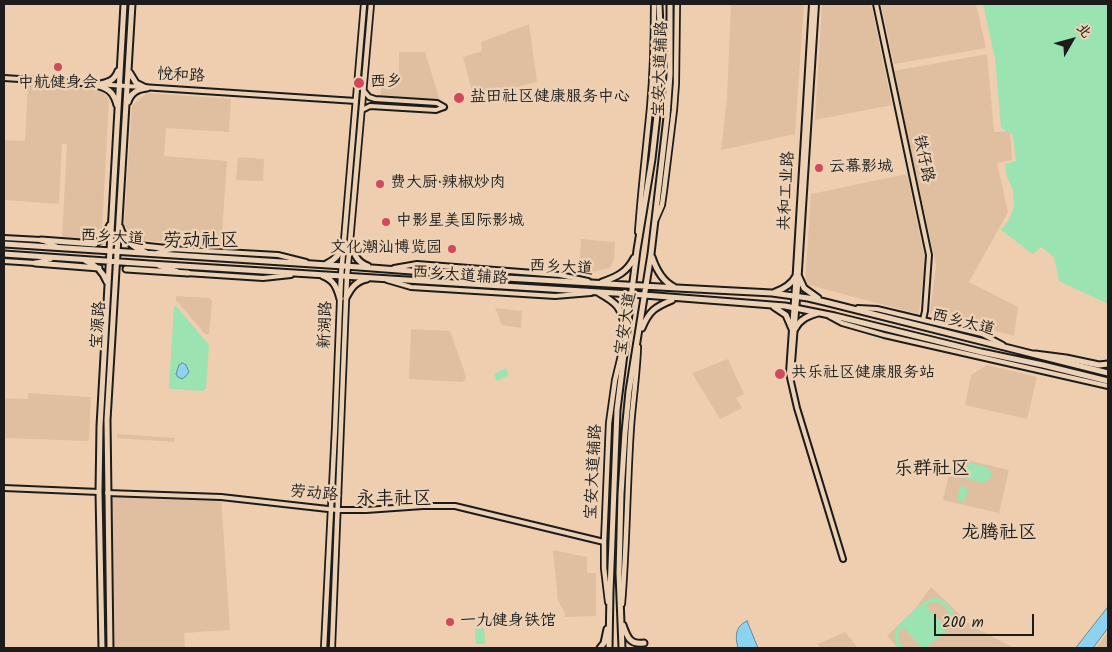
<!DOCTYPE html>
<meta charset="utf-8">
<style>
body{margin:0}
#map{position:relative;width:1112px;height:652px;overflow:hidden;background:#efceaf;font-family:Kalam,"LXGW WenKai TC",sans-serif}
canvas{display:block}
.frame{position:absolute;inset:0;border:5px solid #1c1c1c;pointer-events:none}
.north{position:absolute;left:1047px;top:15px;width:50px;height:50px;-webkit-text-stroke:4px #edd1b4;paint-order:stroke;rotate:52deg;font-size:14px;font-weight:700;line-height:20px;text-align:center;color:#1c1c1c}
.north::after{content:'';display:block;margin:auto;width:18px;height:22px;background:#1c1c1c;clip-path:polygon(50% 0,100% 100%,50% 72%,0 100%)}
.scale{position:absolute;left:934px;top:614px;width:100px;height:22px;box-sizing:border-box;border:2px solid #1c1c1c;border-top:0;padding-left:6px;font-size:15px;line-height:18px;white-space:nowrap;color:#1c1c1c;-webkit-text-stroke:4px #edd1b4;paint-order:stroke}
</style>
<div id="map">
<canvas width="1112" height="652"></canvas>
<div class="frame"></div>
<div class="north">北</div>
<div class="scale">200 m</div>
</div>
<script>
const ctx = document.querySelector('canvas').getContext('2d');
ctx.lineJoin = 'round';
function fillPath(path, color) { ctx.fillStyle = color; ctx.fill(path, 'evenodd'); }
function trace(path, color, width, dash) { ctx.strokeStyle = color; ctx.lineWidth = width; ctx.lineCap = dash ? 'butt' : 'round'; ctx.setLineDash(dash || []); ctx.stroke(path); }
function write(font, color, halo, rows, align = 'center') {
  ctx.font = font + ' Kalam,"LXGW WenKai TC",sans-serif'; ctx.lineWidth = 5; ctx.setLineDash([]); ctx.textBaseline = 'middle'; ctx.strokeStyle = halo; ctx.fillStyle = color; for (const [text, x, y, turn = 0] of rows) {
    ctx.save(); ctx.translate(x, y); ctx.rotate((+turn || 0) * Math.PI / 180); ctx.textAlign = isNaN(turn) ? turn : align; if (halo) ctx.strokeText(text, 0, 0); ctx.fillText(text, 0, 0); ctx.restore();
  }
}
fillPath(new Path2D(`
 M 731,4 L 804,4 L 795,134 L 721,150 L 727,98 Z
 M 822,4 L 871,4 L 892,105 L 815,120 Z
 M 881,4 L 976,4 L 986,48 L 894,64 Z
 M 529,24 L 537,82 L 474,98 L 463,57 L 482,51 L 481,42 Z
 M 399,52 L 425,52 L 440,101 L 380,97 L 382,76 L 399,77 Z
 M 987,54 L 994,132 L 1010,131 L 1012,160 L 997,163 L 1008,212 L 969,282 L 1018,307 L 1014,336 L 930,313 L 936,265 L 894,71 Z
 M 28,84 L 100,89 L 109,99 L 102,230 L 91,239 L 62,238 L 67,144 L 62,144 L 59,204 L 4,200 L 4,140 L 25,141 Z
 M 147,93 L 231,99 L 229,132 L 166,128 L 164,156 L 227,161 L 221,246 L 137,240 L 124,226 L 132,105 Z
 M 238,157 L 264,159 L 263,181 L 236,180 Z
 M 907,174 L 924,255 L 925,265 L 919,314 L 805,284 L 811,194 Z
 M 581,239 L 615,242 L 614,259 L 610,268 L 587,273 L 579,272 Z
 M 176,296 L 209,298 L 212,301 L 209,334 L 205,334 L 176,300 Z
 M 495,308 L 522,311 L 521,328 L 502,325 Z
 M 411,329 L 450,331 L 466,376 L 465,380 L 462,382 L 409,379 Z
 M 728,359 L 744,394 L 736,398 L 742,408 L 720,419 L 692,373 Z
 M 987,365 L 1037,377 L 1027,419 L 965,405 L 971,375 Z
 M 28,393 L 91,397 L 89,441 L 4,438 L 4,398 L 28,399 Z
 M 117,434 L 175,438 L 175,442 L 117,438 Z
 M 953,457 L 1009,470 L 999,513 L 943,500 Z
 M 112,493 L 221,497 L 230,630 L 184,633 L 185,648 L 115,648 Z
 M 553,550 L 587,557 L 587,573 L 596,573 L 596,616 L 565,617 L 565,613 L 558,601 Z
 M 931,587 L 972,626 L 1014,648 L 898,648 L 887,636 L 915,609 Z
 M 845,632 L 858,648 L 819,648 L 818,644 Z
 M 1108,632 L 1108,648 L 1096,648 Z`), '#dfbfa0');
fillPath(new Path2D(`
 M 983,4 L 1108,4 L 1108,304 L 1059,281 L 1054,257 L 1041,247 L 1033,254 L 1001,230 L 1009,220 L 1014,207 L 1013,190 L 1007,177 L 1005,164 L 1016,161 L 1013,135 L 1001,128 L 995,58 Z
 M 176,306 L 209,345 L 206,389 L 203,391 L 170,389 L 169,387 L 174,307 Z
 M 506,368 L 509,375 L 497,381 L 494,374 Z
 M 967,462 L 987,467 L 992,472 L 990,479 L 984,483 L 963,478 L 959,472 C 959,467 961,463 967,462 Z
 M 960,486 L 968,488 L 965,502 L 957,500 Z
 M 936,598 C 943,599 949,603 952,610 C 958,626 937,639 926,648 L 920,648 L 921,647 L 903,627 C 897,634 897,642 904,648 L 898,648 C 895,642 893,636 896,629 C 899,623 922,602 928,600 C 931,598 932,598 936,598 ZM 936,602 C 948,605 952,616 945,626 L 926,606 L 930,603 Z
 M 484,628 L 485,644 L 476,644 L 475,629 Z`), '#9be3b0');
const water = new Path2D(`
 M 183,363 L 186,365 L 189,372 L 185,377 L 182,379 L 178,377 L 176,374 L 179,365 Z
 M 1108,607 L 1108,628 L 1093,648 L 1076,648 Z
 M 747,621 L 758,648 L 738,648 C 735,637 735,626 747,621 Z`);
fillPath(water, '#8dd2ee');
trace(water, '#60899a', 1);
const tertiary = new Path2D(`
 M 812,4 L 795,286 L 789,373 L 797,408 L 843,559
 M 876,4 L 929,255 L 925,311 L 923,320
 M 4,78 L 356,101
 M 363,90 L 369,97 L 375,99 L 437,103 L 444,107
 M 362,110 L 370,106 L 436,110 L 444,107
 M 4,238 L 41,240 L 56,246
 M 157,253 L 171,249 L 278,255 L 306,262
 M 4,261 L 35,263 L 51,259
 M 159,266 L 177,271
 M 394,268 L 417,264 L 560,275 L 588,281
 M 186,273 L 263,278 L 291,275
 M 387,280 L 411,287 L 555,296 L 591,293
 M 858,308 L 877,309 L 982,334 L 1003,345
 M 829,316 L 842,323 L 884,335 L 1108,386
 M 791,376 L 798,286 L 816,4
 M 4,488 L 99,492
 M 107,493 L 221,497 L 337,510 L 366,510 L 423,506 L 455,506 L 604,542`);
const secondary = new Path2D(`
 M 656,219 L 662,205 L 664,191 L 674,110 L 676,83 L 677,4
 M 638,232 C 641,190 646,149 650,108 C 653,74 654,39 654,4
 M 608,602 L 604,568 L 604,542 L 609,423 L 615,380 L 623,347
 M 622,604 C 627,545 627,486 631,427 C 633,400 637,374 638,347
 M 324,648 L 335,428 L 341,276 L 364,4
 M 332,648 L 347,276 L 371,4`);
const primary = new Path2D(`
 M 130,73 L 136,83 L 144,87
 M 96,85 C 106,83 114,82 118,71
 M 99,86 C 110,89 114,94 117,105
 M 128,102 C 131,92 138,89 147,88
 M 120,227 C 124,241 134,248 147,253
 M 41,240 L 95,244
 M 350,242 C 354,253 356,262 368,266
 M 4,244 L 359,267 L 489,277 L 677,288 L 772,293 L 808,298 L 825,302 L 1108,373
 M 94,244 L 103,238 L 110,225
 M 134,245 L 171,249
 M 4,254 L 150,264 L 631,294 L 785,306 L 835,316 L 981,352 L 1043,365 L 1108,381
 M 652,257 C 656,269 662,281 674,287
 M 86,261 C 97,265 103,272 107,282
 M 35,263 L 99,268
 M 326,264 C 336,260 341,253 344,242
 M 126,269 L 188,273
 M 323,276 C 334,280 337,288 340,299
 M 799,277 L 804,288 L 818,298
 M 602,282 C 617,277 627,272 634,258
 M 775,292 C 784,289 791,285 796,276
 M 599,293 C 617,303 621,307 625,328
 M 346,298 C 351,288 356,281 367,279
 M 774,307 L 786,315 L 792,329
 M 642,328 C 649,311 655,307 672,300
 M 795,329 C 800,319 808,316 818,313
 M 623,625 C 627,637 630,645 644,643
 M 102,648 L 99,492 L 100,426 L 124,4
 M 110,648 L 107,420 L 132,4
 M 600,648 L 604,643 L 607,629
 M 609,648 L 610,592 L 617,410 L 637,250 L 652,159 L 657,115 L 659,74 L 660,27 L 659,4
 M 622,648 L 619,573 L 621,494 L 625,432 L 629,391 L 651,254 L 667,117 L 670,74 L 670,4`);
const trunk = new Path2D(`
 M 1035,354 L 1066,358 L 1099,365 L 1108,364`);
trace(tertiary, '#1c1c1c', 8);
trace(secondary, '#1c1c1c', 8);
trace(primary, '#1c1c1c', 9);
trace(trunk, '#1c1c1c', 9);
trace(tertiary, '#edd1b4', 4);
trace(secondary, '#edd1b4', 4.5);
trace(primary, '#edd1b4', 5);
trace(trunk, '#edd1b4', 5);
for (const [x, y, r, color] of [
 [58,67,5,"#d1495b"],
 [359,83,6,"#d1495b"],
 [459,98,6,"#d1495b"],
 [819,168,5,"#d1495b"],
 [380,184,5,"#d1495b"],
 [386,222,5,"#d1495b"],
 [452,249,5,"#d1495b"],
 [780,374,6,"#d1495b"],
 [450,622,5,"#d1495b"]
]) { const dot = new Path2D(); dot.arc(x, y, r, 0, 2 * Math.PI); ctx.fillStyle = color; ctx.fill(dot); trace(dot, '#edd1b4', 2); }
write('16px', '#1c1c1c', '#edd1b4', [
 ["宝安大道辅路",662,69,-88],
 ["悦和路",181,77,3],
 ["铁仔路",922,159,78],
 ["共和工业路",788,191,-87],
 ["西乡大道",112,239,4],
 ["西乡大道",561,269,3],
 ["西乡大道辅路",460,277,4],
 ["宝安大道",627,324,-81],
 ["西乡大道",963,324,14],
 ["宝源路",100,325,-86],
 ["新湖路",327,325,-88],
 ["宝安大道辅路",595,472,-87],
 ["劳动路",314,495,5]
]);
write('16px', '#1c1c1c', '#edd1b4', [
 ["西乡",370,83],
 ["中航健身会",58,84,"center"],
 ["盐田社区健康服务中心",470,98],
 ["云幕影城",829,168],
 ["费大厨·辣椒炒肉",390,184],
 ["中影星美国际影城",396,222],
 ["文化潮汕博览园",442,249,"right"],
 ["共乐社区健康服务站",791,374],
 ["一九健身铁馆",460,622]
], 'left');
write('19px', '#1c1c1c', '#edd1b4', [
 ["劳动社区",201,243],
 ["乐群社区",932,471],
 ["永丰社区",394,501],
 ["龙腾社区",999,535]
]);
</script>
